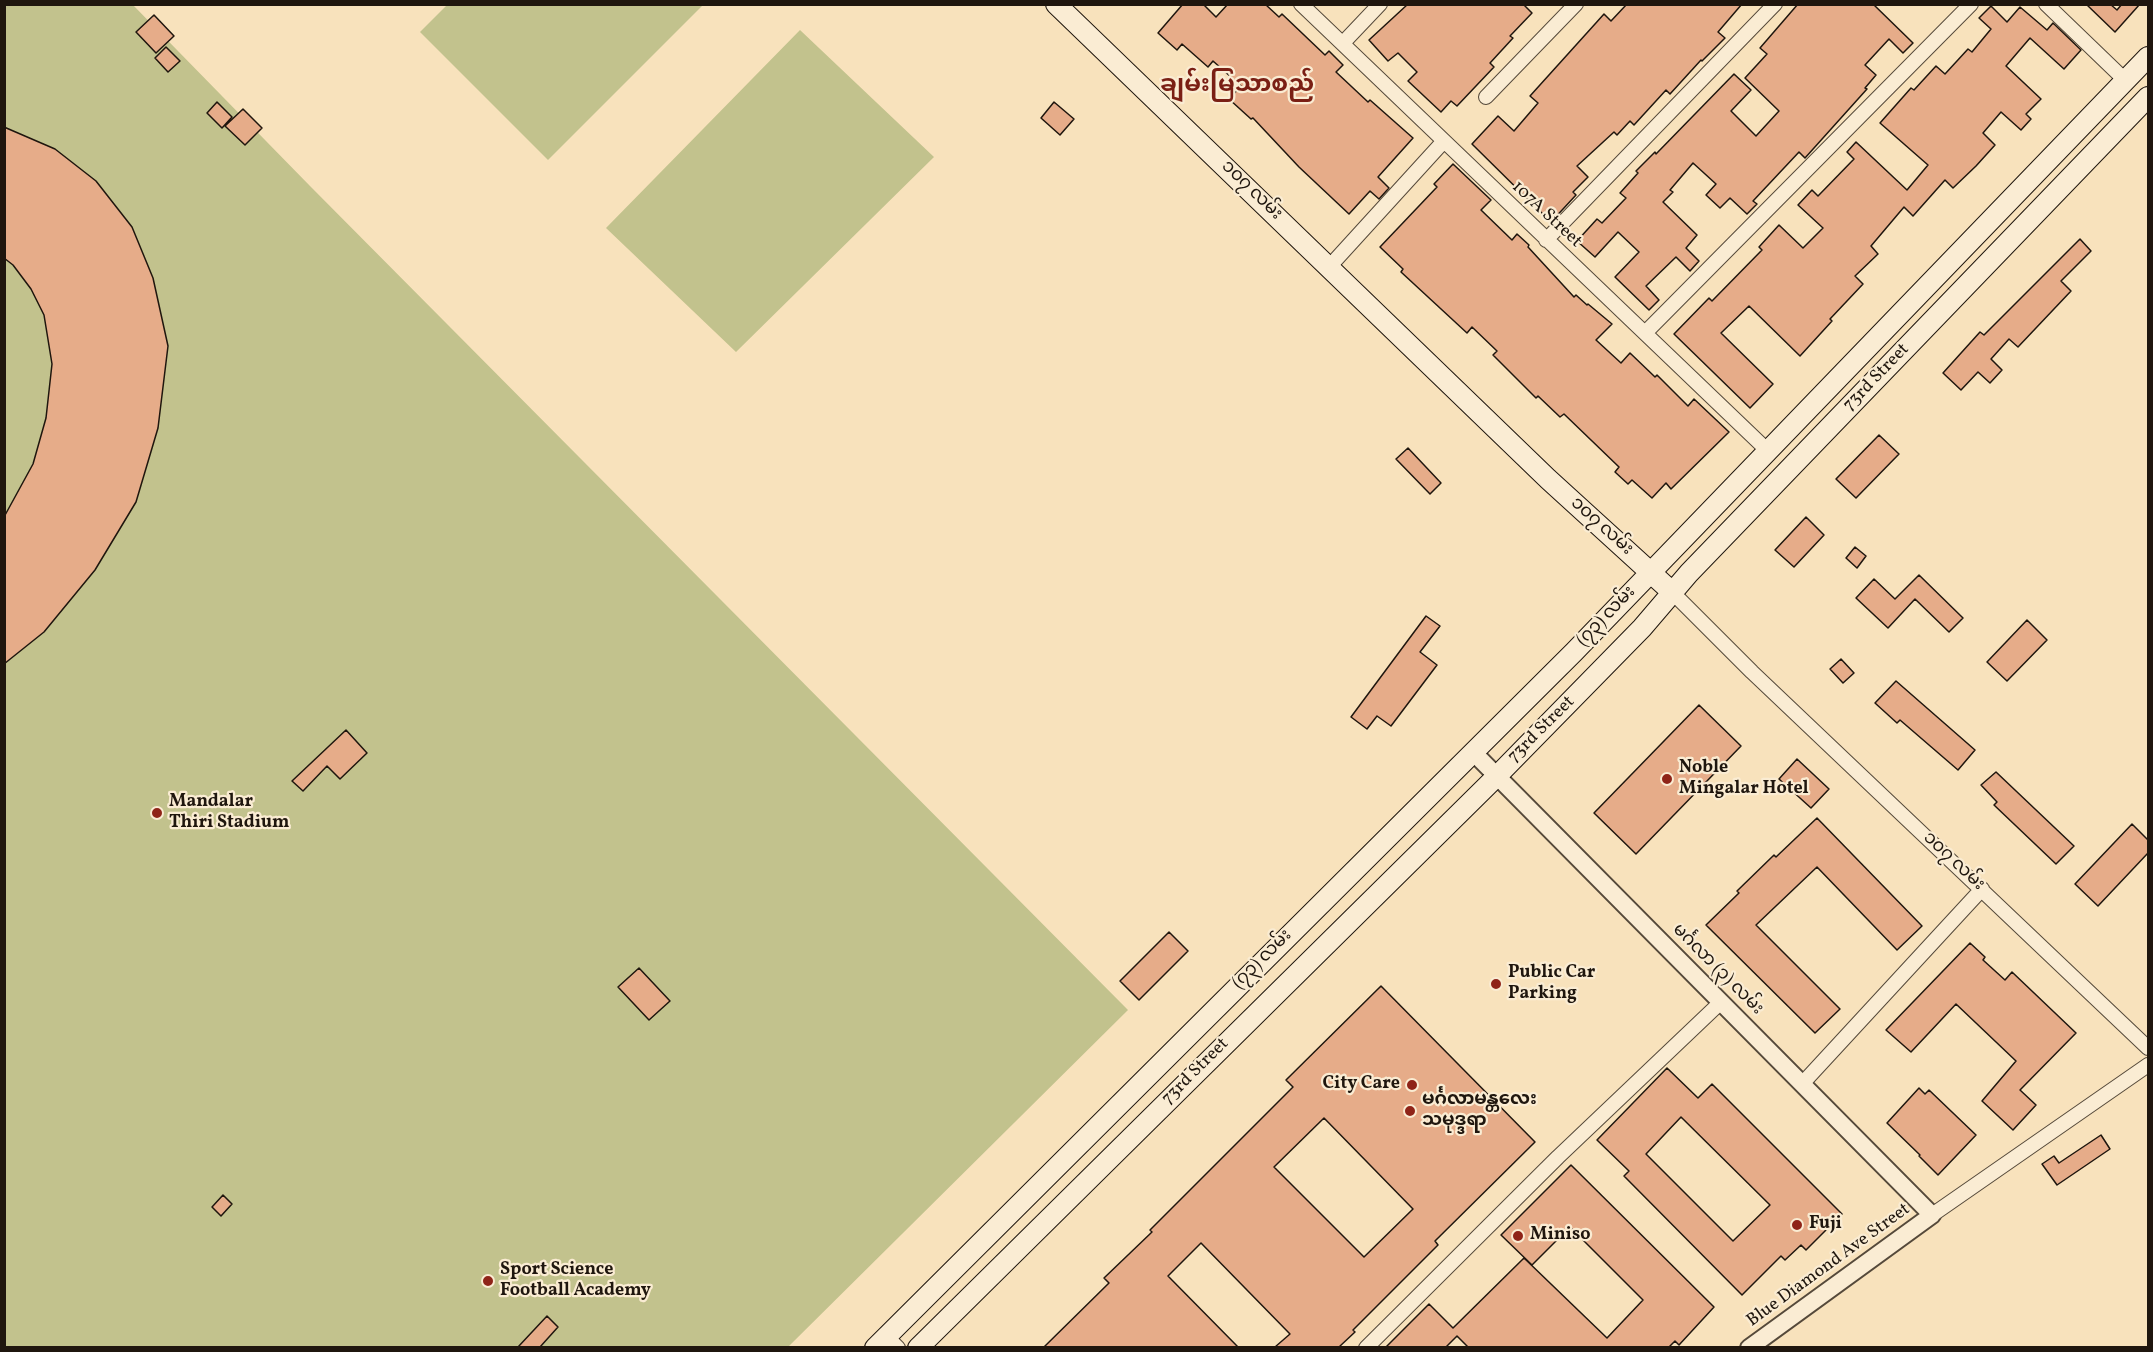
<!DOCTYPE html>
<meta charset="utf-8">
<style>
body{margin:0}
#map{position:relative;width:2153px;height:1352px;overflow:hidden;background:#f8e2bc;font-family:Vollkorn,serif}
canvas{display:block}
.frame{position:absolute;inset:0;border:6px solid #1f160e;pointer-events:none}
</style>
<div id="map">
<canvas width="2153" height="1352"></canvas>
<div class="frame"></div>
</div>
<script>
const ctx = document.querySelector('canvas').getContext('2d');
ctx.lineJoin = 'round';
function fillPath(path, color) { ctx.fillStyle = color; ctx.fill(path, 'evenodd'); }
function trace(path, color, width, dash) { ctx.strokeStyle = color; ctx.lineWidth = width; ctx.lineCap = dash ? 'butt' : 'round'; ctx.setLineDash(dash || []); ctx.stroke(path); }
function write(font, color, halo, rows, align = 'center') {
  ctx.font = font + ' Vollkorn,"Noto Sans Myanmar",serif'; ctx.lineWidth = 4.5; ctx.setLineDash([]); ctx.textBaseline = 'middle'; ctx.strokeStyle = halo; ctx.fillStyle = color; for (const [text, x, y, turn = 0] of rows) {
    ctx.save(); ctx.translate(x, y); ctx.rotate((+turn || 0) * Math.PI / 180); ctx.textAlign = isNaN(turn) ? turn : align; if (halo) ctx.strokeText(text, 0, 0); ctx.fillText(text, 0, 0); ctx.restore();
  }
}
fillPath(new Path2D(`
 M 5,5 L 133,5 L 310,186 L 1128,1010 L 788,1347 L 5,1347 Z
 M 447,5 L 447,4 L 703,5 L 548,160 L 420,32 Z
 M 800,30 L 934,157 L 736,352 L 606,228 Z`), '#c2c28d');
const building = new Path2D(`
 M 1183,4 L 1203,4 L 1216,17 L 1228,4 L 1265,4 L 1279,17 L 1282,14 L 1325,55 L 1329,51 L 1343,65 L 1336,72 L 1368,102 L 1370,100 L 1413,138 L 1378,177 L 1389,188 L 1379,199 L 1370,191 L 1349,214 L 1299,167 L 1253,118 L 1251,119 L 1229,99 L 1241,86 L 1213,61 L 1208,67 L 1182,44 L 1177,50 L 1158,33 Z
 M 1408,4 L 1523,4 L 1532,13 L 1510,36 L 1513,38 L 1490,63 L 1494,67 L 1457,106 L 1451,101 L 1441,112 L 1408,81 L 1417,72 L 1398,53 L 1388,61 L 1369,40 Z
 M 1627,4 L 1742,4 L 1718,32 L 1725,38 L 1702,61 L 1701,60 L 1670,94 L 1666,90 L 1634,125 L 1630,121 L 1617,135 L 1614,132 L 1577,166 L 1588,177 L 1573,192 L 1576,195 L 1551,222 L 1472,144 L 1498,116 L 1514,131 L 1538,103 L 1530,96 L 1595,24 L 1604,14 L 1611,21 Z
 M 1798,4 L 1873,4 L 1913,43 L 1903,53 L 1889,39 L 1865,65 L 1876,75 L 1865,88 L 1867,89 L 1805,158 L 1799,152 L 1753,201 L 1757,204 L 1747,214 L 1730,198 L 1720,208 L 1706,195 L 1716,184 L 1693,163 L 1670,190 L 1673,192 L 1663,202 L 1697,235 L 1686,248 L 1699,261 L 1690,271 L 1676,257 L 1646,286 L 1659,300 L 1649,310 L 1615,277 L 1639,252 L 1618,232 L 1595,257 L 1577,241 L 1597,219 L 1602,223 L 1626,198 L 1620,193 L 1638,173 L 1636,171 L 1655,152 L 1656,154 L 1734,74 L 1751,90 L 1731,111 L 1756,136 L 1779,111 L 1745,78 L 1767,54 L 1760,48 Z
 M 2086,4 L 2110,4 L 2117,10 L 2122,4 L 2140,4 L 2115,32 Z
 M 1991,6 L 2007,22 L 2020,7 L 2047,30 L 2053,23 L 2081,50 L 2064,69 L 2030,38 L 2006,66 L 2041,99 L 2026,114 L 2031,119 L 2021,130 L 2001,112 L 1983,133 L 1995,145 L 1976,166 L 1953,188 L 1945,180 L 1913,216 L 1904,207 L 1871,246 L 1878,254 L 1855,276 L 1863,284 L 1830,319 L 1832,321 L 1800,356 L 1749,306 L 1721,333 L 1773,384 L 1750,408 L 1674,334 L 1709,298 L 1712,301 L 1762,250 L 1759,247 L 1779,225 L 1803,248 L 1823,228 L 1798,205 L 1812,190 L 1818,196 L 1854,159 L 1847,152 L 1856,142 L 1907,190 L 1928,165 L 1880,123 L 1911,88 L 1914,90 L 1936,66 L 1945,74 L 1968,49 L 1972,52 L 1991,29 L 1979,18 Z
 M 154,15 L 174,36 L 156,53 L 136,32 Z
 M 166,47 L 180,61 L 168,72 L 155,58 Z
 M 217,102 L 232,117 L 222,128 L 207,113 Z
 M 1054,102 L 1074,119 L 1060,135 L 1041,118 Z
 M 243,109 L 262,128 L 245,145 L 225,126 Z
 M 4,127 L 55,149 L 96,181 L 132,227 L 153,278 L 168,346 L 158,428 L 136,502 L 95,570 L 44,632 L 4,664 L 4,517 L 33,464 L 46,418 L 52,364 L 44,315 L 31,289 L 13,265 L 4,258 Z
 M 1453,164 L 1491,200 L 1481,210 L 1512,240 L 1517,234 L 1529,245 L 1528,247 L 1574,297 L 1576,295 L 1587,305 L 1588,304 L 1612,324 L 1596,340 L 1621,363 L 1630,353 L 1655,377 L 1657,375 L 1688,406 L 1694,399 L 1729,432 L 1671,489 L 1666,483 L 1652,498 L 1632,480 L 1628,484 L 1615,472 L 1619,467 L 1564,414 L 1560,417 L 1538,396 L 1536,398 L 1493,355 L 1497,351 L 1472,327 L 1467,333 L 1401,272 L 1403,269 L 1380,247 L 1437,187 L 1434,184 Z
 M 2080,239 L 2091,251 L 2061,281 L 2071,291 L 2018,347 L 2009,339 L 1991,359 L 2002,370 L 1990,383 L 1978,372 L 1961,390 L 1943,373 L 1980,332 L 1984,335 Z
 M 1879,435 L 1899,454 L 1856,498 L 1836,479 Z
 M 1408,448 L 1441,483 L 1430,494 L 1396,459 Z
 M 1806,517 L 1824,535 L 1794,567 L 1775,550 Z
 M 1855,547 L 1866,556 L 1857,568 L 1846,558 Z
 M 1919,575 L 1963,618 L 1949,632 L 1915,599 L 1888,628 L 1856,598 L 1874,579 L 1895,599 Z
 M 1426,616 L 1440,626 L 1420,652 L 1437,665 L 1391,726 L 1377,716 L 1367,729 L 1351,717 Z
 M 2027,620 L 2047,640 L 2007,681 L 1987,662 Z
 M 1841,659 L 1854,673 L 1843,683 L 1830,669 Z
 M 1896,681 L 1975,750 L 1958,770 L 1900,720 L 1897,723 L 1875,703 Z
 M 1699,705 L 1741,746 L 1636,854 L 1594,813 Z
 M 346,730 L 367,753 L 340,779 L 327,766 L 303,791 L 292,781 Z
 M 1797,759 L 1829,789 L 1811,808 L 1779,779 Z
 M 1996,772 L 2074,846 L 2056,864 L 1994,805 L 1997,802 L 1981,785 Z
 M 1817,818 L 1922,926 L 1897,950 L 1817,867 L 1756,925 L 1840,1009 L 1815,1033 L 1706,925 L 1739,893 L 1737,891 L 1774,855 L 1776,857 Z
 M 2132,824 L 2148,840 L 2148,853 L 2098,906 L 2075,884 Z
 M 1169,932 L 1188,951 L 1139,1000 L 1120,981 Z
 M 1970,943 L 1985,957 L 1983,960 L 2005,980 L 2012,972 L 2076,1033 L 2020,1090 L 2036,1105 L 2013,1130 L 1982,1101 L 2016,1061 L 1956,1004 L 1911,1052 L 1886,1030 Z
 M 639,968 L 670,1001 L 649,1020 L 618,987 Z
 M 1381,986 L 1535,1142 L 1435,1241 L 1438,1245 L 1353,1330 L 1355,1332 L 1339,1347 L 1275,1347 L 1290,1334 L 1201,1243 L 1168,1276 L 1238,1347 L 1044,1347 L 1109,1283 L 1104,1278 L 1152,1232 L 1150,1230 L 1293,1087 L 1286,1080 ZM 1324,1118 L 1413,1209 L 1364,1257 L 1274,1167 Z
 M 1667,1068 L 1698,1098 L 1712,1084 L 1842,1214 L 1806,1250 L 1801,1245 L 1785,1260 L 1781,1256 L 1742,1295 L 1624,1176 L 1629,1171 L 1597,1140 ZM 1681,1117 L 1770,1205 L 1733,1241 L 1646,1154 Z
 M 1919,1088 L 1925,1094 L 1929,1090 L 1976,1135 L 1938,1175 L 1919,1156 L 1920,1155 L 1887,1123 Z
 M 2101,1135 L 2110,1149 L 2057,1185 L 2042,1164 L 2054,1156 L 2059,1163 Z
 M 1571,1165 L 1714,1307 L 1679,1345 L 1675,1341 L 1669,1347 L 1468,1347 L 1457,1336 L 1446,1347 L 1386,1347 L 1429,1304 L 1453,1328 L 1524,1258 L 1607,1338 L 1643,1300 L 1570,1227 L 1532,1265 L 1501,1235 Z
 M 223,1195 L 232,1204 L 221,1216 L 212,1207 Z
 M 547,1316 L 558,1327 L 540,1347 L 518,1347 Z`);
fillPath(building, '#e6ac89');
trace(building, '#1f160e', 1.5);
const minor = new Path2D(`
 M 1301,4 L 1768,451
 M 2046,4 L 2126,81
 M 1343,43 L 1380,4
 M 1486,97 L 1576,4
 M 1546,240 L 1775,4
 M 1330,266 L 1443,142
 M 1645,333 L 1971,4
 M 1672,592 L 1752,672 L 2148,1048
 M 1802,1084 L 1982,889
 M 1932,1215 L 2148,1065
 M 886,1336 L 898,1348
 M 1366,1348 L 1558,1157 L 1721,1002`);
const tertiary = new Path2D(`
 M 1473,752 L 1932,1215 L 1749,1348`);
const secondary = new Path2D(`
 M 1056,4 L 1548,479 L 1672,592
 M 875,1348 L 1574,652 L 2148,57
 M 918,1348 L 1497,776 L 1642,628 L 1689,573 L 2148,97`);
trace(minor, '#55493a', 16);
trace(tertiary, '#55493a', 20);
trace(secondary, '#1f160e', 22);
trace(minor, '#faecd3', 14);
trace(tertiary, '#faecd3', 16);
trace(secondary, '#faecd3', 20);
for (const [x, y, r, color] of [
 [1667,779,6,"#8f2418"],
 [157,813,6,"#8f2418"],
 [1496,984,6,"#8f2418"],
 [1412,1085,6,"#8f2418"],
 [1410,1111,6,"#8f2418"],
 [1797,1225,6,"#8f2418"],
 [1518,1236,6,"#8f2418"],
 [488,1281,6,"#8f2418"]
]) { const dot = new Path2D(); dot.arc(x, y, r, 0, 2 * Math.PI); ctx.fillStyle = color; ctx.fill(dot); trace(dot, '#faecd3', 2); }
write('18px', '#1f160e', '#faecd3', [
 ["၁၀၇ လမ်း",1251,191,44],
 ["107A Street",1546,215,43],
 ["73rd Street",1877,378,-46],
 ["၁၀၇ လမ်း",1601,527,42],
 ["(၇၃) လမ်း",1607,617,-46],
 ["73rd Street",1542,730,-45],
 ["၁၀၇ လမ်း",1953,862,43],
 ["(၇၃) လမ်း",1263,960,-45],
 ["မင်္ဂလာ (၃) လမ်း",1717,970,45],
 ["73rd Street",1196,1072,-45],
 ["Blue Diamond Ave Street",1829,1266,-36]
]);
write('bold 18px', '#1f160e', '#faecd3', [
 ["Noble",1679,769],
 ["Mingalar Hotel",1679,790],
 ["Mandalar",169,803],
 ["Thiri Stadium",169,824],
 ["Public Car",1508,974],
 ["Parking",1508,995],
 ["City Care",1400,1085,"right"],
 ["မင်္ဂလာမန္တလေး",1422,1101],
 ["သမုဒ္ဒရာ",1422,1122],
 ["Fuji",1809,1225],
 ["Miniso",1530,1236],
 ["Sport Science",500,1271],
 ["Football Academy",500,1292]
], 'left');
write('bold 24px', '#7a1f14', '#faecd3', [
 ["ချမ်းမြသာစည်",1237,87]
]);
</script>
